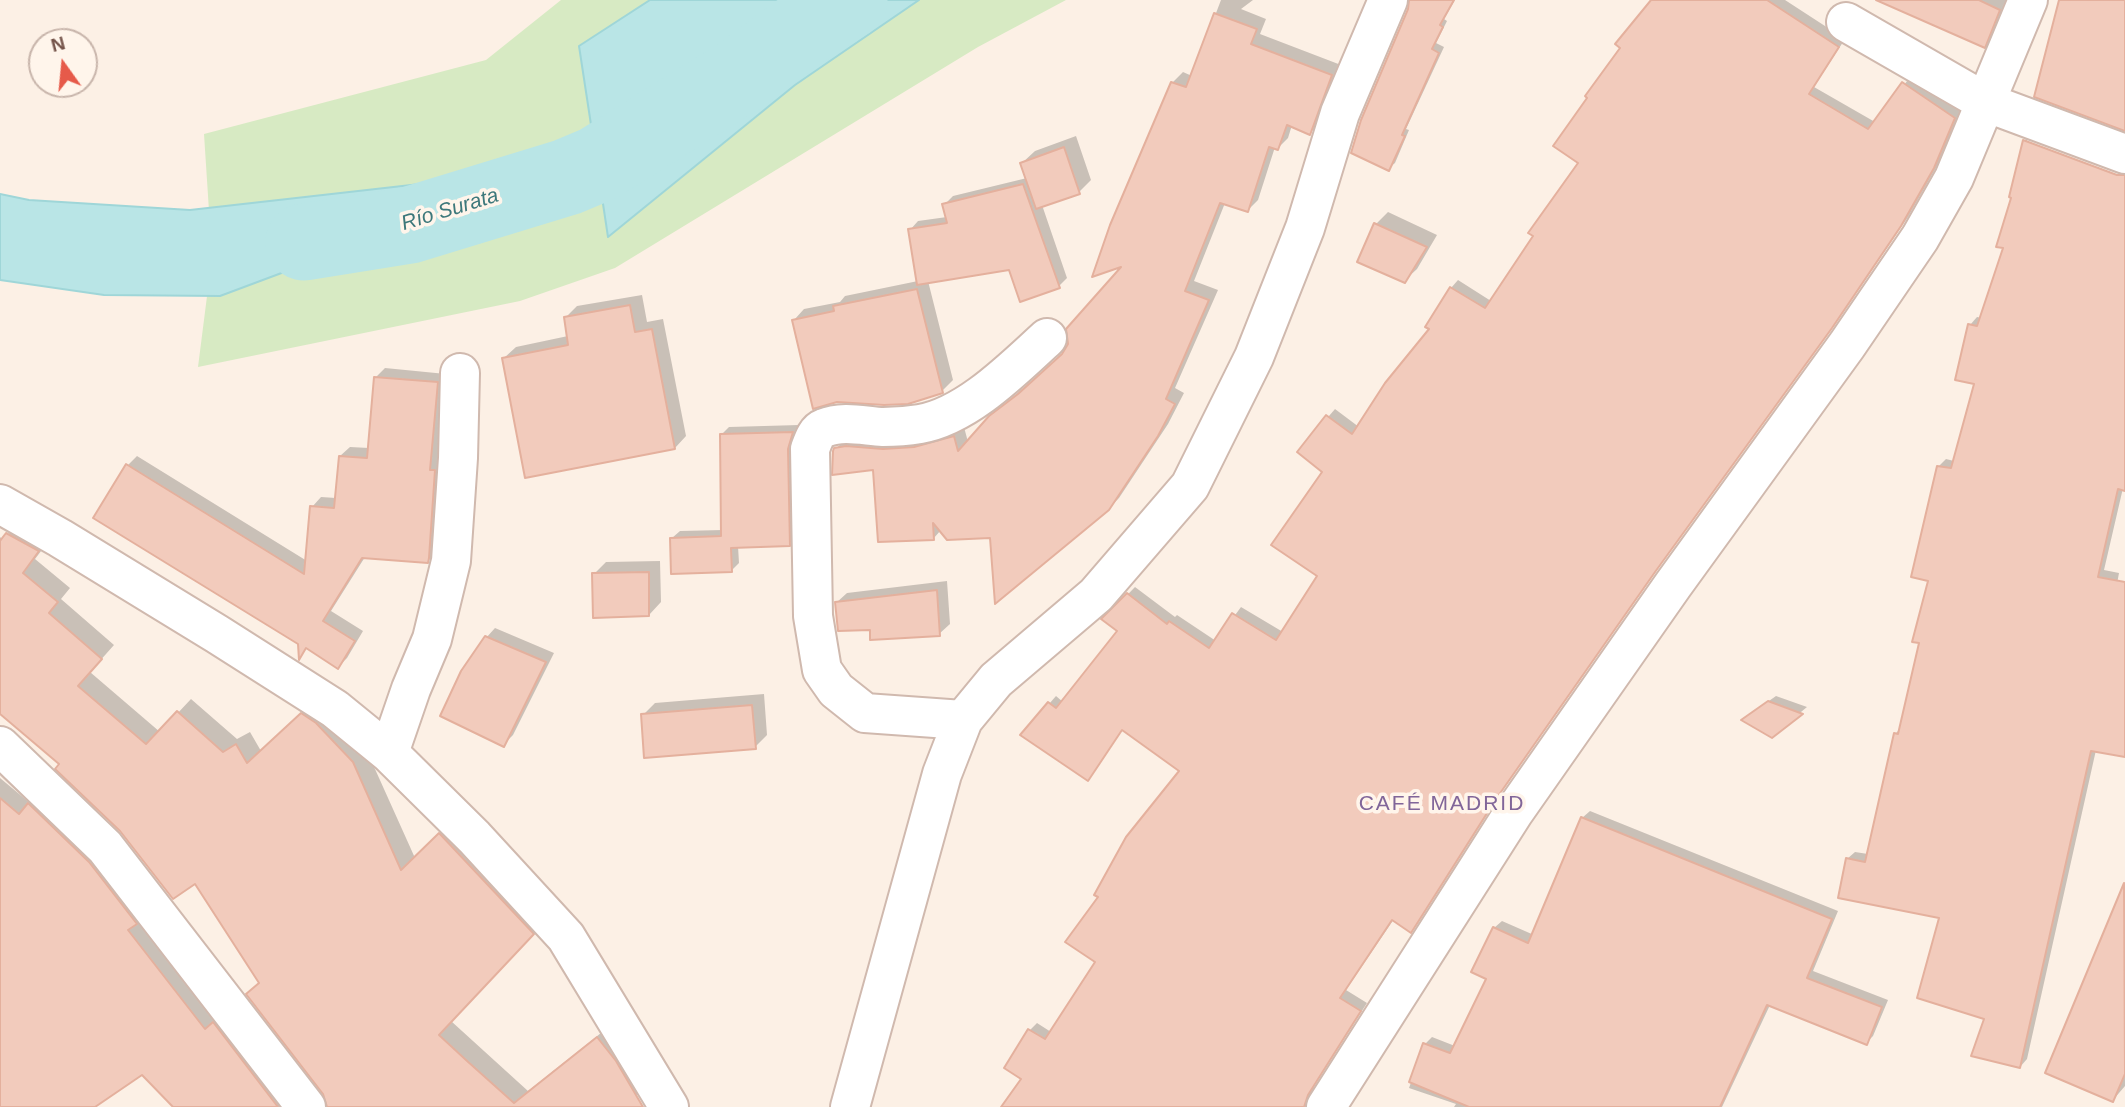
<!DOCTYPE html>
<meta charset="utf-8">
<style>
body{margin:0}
#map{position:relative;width:2125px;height:1107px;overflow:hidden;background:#fcf0e5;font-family:Helvetica,sans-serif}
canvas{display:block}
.north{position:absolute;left:28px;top:28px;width:70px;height:70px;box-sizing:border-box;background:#fff5eb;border:2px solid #c8b5ab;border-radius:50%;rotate:345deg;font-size:19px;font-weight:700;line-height:28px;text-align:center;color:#75544a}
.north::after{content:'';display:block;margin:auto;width:24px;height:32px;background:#e65a4a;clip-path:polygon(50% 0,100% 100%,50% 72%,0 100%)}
</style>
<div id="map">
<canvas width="2125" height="1107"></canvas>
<div class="north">N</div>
</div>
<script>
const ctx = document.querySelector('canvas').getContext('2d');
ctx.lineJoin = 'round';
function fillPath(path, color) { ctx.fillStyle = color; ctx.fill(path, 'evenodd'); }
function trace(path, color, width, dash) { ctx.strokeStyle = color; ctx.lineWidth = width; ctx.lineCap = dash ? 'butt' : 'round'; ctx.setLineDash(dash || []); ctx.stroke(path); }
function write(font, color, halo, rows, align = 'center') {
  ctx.font = font + ' Helvetica,sans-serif'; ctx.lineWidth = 7; ctx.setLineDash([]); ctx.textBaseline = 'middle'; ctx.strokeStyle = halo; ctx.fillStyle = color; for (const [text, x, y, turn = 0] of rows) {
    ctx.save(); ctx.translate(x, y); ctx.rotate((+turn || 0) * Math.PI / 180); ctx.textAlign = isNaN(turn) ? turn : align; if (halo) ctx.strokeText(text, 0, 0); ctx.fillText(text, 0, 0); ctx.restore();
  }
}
fillPath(new Path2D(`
 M 561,0 L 1066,0 L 978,47 L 615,268 L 520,301 L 198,367 L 212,257 L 204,134 L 486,60 Z`), '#d7eac3');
const water = new Path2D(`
 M 650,0 L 919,0 L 795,85 L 608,237 L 597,164 L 410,225 L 220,296 L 104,295 L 0,280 L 0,194 L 29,200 L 190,210 L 597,164 L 579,46 Z`);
fillPath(water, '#b9e5e6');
trace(water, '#9fd6d8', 2);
fillPath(new Path2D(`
 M 1221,0 L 1253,0 L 1241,9 L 1266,19 L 1260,34 L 1341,65 L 1320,123 L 1310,133 L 1292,125 L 1288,138 L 1278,148 L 1275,147 L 1258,200 L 1248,210 L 1225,203 L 1194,281 L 1218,290 L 1175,388 L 1184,393 L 1168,424 L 1119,498 L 1108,509 L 992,537 L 941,530 L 933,539 L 875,468 L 836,449 L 846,438 L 964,427 L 968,442 L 1002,406 L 1065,352 L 1127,263 L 1172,83 L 1183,72 L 1192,76 Z
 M 1411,0 L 1455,0 L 1444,19 L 1447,21 L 1436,43 L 1444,47 L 1406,129 L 1409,130 L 1395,163 L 1389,168 Z
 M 1653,0 L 1785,0 L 1845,39 L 1814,87 L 1875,122 L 1911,76 L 1961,110 L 1941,159 L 1908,217 L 1839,319 L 1662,563 L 1503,790 L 1418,923 L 1411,930 L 1394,919 L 1346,990 L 1367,1003 L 1314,1086 L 1310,1107 L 1003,1107 L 1024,1078 L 1006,1068 L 1030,1030 L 1037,1023 L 1051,1032 L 1097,962 L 1100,896 L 1182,771 L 1123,729 L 1088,778 L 1049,704 L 1056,696 L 1063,702 L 1119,631 L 1104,619 L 1135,587 L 1175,617 L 1177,615 L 1216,641 L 1241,607 L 1283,632 L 1320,576 L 1325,471 L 1299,451 L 1335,409 L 1359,427 L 1431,329 L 1451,288 L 1458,280 L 1491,301 L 1581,163 Z
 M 1884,0 L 2007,0 L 1991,38 L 1984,45 Z
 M 2032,133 L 2125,168 L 2125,175 L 2027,139 L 2027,143 L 2125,179 L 2125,490 L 2123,488 L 2104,570 L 2119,573 L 2117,584 L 2125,592 L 2125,755 L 2096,750 L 2027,1059 L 2020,1067 L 1986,1018 L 1941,917 L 1847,859 L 1855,852 L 1868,854 L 1895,734 L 1901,728 L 1921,642 L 1931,580 L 1938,467 L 1946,459 L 1954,461 L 1976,383 L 1970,325 L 1977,317 L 1982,318 L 2005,247 L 2013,197 L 2011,196 L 2025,140 Z
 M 1076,136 L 1091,180 L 1079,192 L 1042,205 L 1067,278 L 1059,286 L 1010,268 L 928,281 L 953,380 L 942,391 L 794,320 L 804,309 L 840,302 L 845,296 L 918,281 L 910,230 L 918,221 L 947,217 L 944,205 L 953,196 L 1027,178 L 1022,163 L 1035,151 Z
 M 1388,212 L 1437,235 L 1417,269 L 1404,281 L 1376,224 Z
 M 642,295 L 647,322 L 663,319 L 686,436 L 675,448 L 504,358 L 516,347 L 568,336 L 565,318 L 577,306 Z
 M 385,368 L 446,374 L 437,552 L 427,562 L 365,557 L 331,611 L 363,631 L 347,658 L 338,667 L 300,643 L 127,466 L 137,456 L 307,561 L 312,507 L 321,497 L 336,498 L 340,456 L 350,447 L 369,448 L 375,378 Z
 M 799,425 L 795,440 L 797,536 L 789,544 L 738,546 L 739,563 L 731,571 L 672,538 L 680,531 L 723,530 L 721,435 L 729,427 Z
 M 21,521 L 51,538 L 35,559 L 70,588 L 61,599 L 114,645 L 90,672 L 160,732 L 191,699 L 237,739 L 250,732 L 261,751 L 315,701 L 366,749 L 415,858 L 453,821 L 546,920 L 451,1021 L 528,1091 L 611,1025 L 650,1083 L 623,1107 L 380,1107 L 325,1093 L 261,982 L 195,882 L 121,830 L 0,696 L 0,537 L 3,540 Z
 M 660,561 L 661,602 L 649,615 L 594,574 L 606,562 Z
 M 947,581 L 950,624 L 939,634 L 871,628 L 836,603 L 847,593 Z
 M 495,628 L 554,653 L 513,735 L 504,744 L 486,638 Z
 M 764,694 L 767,735 L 755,747 L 643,715 L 655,703 Z
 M 1776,696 L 1807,707 L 1772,736 L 1749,715 Z
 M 0,778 L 30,803 L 40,793 L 299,1107 L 175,1107 L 142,1073 L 92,1107 L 0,1107 Z
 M 1590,811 L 1838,911 L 1813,971 L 1888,1000 L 1873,1036 L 1866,1043 L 1770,1005 L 1722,1107 L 1454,1107 L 1456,1104 L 1409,1088 L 1425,1044 L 1432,1037 L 1455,1046 L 1488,978 L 1494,928 L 1502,921 L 1534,935 L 1582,818 Z
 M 2125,885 L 2125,1086 L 2113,1100 L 2047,1072 Z`), '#0003');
trace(new Path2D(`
 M 304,242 L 410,225 L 567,177 L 598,164 L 738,77 L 799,32 L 849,0`), '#b9e5e6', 77);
const building = new Path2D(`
 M 1409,0 L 1454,0 L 1440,25 L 1443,27 L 1432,49 L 1439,53 L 1402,135 L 1405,136 L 1389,171 L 1351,153 L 1361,120 L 1408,9 Z
 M 1651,0 L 1767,0 L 1839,47 L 1809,94 L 1868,129 L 1902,82 L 1955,118 L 1934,168 L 1901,226 L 1832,328 L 1655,572 L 1496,799 L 1411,933 L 1392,920 L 1340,998 L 1361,1011 L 1308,1095 L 1304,1107 L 1001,1107 L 1021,1079 L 1004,1068 L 1028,1029 L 1045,1039 L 1095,962 L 1065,942 L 1098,897 L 1094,895 L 1126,837 L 1179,771 L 1122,730 L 1088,781 L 1020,735 L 1048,702 L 1056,708 L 1117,631 L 1101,619 L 1127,593 L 1167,624 L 1169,621 L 1209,648 L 1232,613 L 1276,640 L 1317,576 L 1271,545 L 1322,472 L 1297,452 L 1326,415 L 1352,434 L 1385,383 L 1429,329 L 1425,327 L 1450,287 L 1485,308 L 1533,236 L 1528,233 L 1578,163 L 1553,146 L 1587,98 L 1585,96 L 1620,48 L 1615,44 Z
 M 1876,0 L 1979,0 L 2000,10 L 1985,48 Z
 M 2059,0 L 2125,0 L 2125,131 L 2034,97 Z
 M 1214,13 L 1257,29 L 1251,44 L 1332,75 L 1310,135 L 1287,125 L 1278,150 L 1269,147 L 1248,212 L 1220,203 L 1185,291 L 1209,300 L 1166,399 L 1175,404 L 1158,436 L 1109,510 L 995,604 L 990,538 L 947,540 L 933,523 L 934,540 L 878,542 L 873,470 L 832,475 L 833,451 L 834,448 L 846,446 L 883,449 L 914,447 L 954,436 L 958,451 L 989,416 L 1018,394 L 1062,354 L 1068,344 L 1066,329 L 1121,267 L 1092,277 L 1110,225 L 1171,82 L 1186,87 Z
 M 2023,140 L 2117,175 L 2125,175 L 2125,491 L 2118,489 L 2098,577 L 2125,582 L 2125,757 L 2091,751 L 2020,1068 L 1971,1056 L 1984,1019 L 1917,998 L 1939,918 L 1838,898 L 1846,858 L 1865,862 L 1894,733 L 1898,734 L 1919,643 L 1912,642 L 1928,581 L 1911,577 L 1937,466 L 1951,468 L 1974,384 L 1955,380 L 1968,324 L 1977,326 L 2003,248 L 1996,247 L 2011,198 L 2009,197 Z
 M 1064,147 L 1080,194 L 1036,209 L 1020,163 Z
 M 1023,184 L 1060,288 L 1020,302 L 1009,270 L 917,285 L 908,229 L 947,223 L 942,204 Z
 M 1374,223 L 1427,247 L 1405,283 L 1357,262 Z
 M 917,289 L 943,393 L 908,404 L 884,405 L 837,402 L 813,409 L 792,320 L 834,311 L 833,306 Z
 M 630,305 L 635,332 L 652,329 L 675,449 L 525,478 L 502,358 L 568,345 L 564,317 Z
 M 374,377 L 438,382 L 430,470 L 435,470 L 429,558 L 428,563 L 362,558 L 323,621 L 355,641 L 338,669 L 306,648 L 299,660 L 298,644 L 93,518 L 126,464 L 304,574 L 310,506 L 334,508 L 339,456 L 367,458 Z
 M 793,432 L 788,449 L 790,546 L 731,548 L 732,572 L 671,574 L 670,538 L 721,536 L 720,434 Z
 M 6,533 L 39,551 L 23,573 L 58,602 L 49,613 L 102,659 L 78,686 L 146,744 L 177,711 L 223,752 L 236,744 L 247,763 L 301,713 L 316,723 L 353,762 L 401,870 L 439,833 L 534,934 L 439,1035 L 466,1060 L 514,1103 L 597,1037 L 616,1061 L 643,1107 L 327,1107 L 323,1094 L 246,994 L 259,983 L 195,884 L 173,899 L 120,831 L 55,769 L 59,764 L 0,714 L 0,541 Z
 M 649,572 L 649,616 L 593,618 L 592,573 Z
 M 937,590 L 940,636 L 870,640 L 870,630 L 838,631 L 835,602 Z
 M 485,636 L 546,662 L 504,747 L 440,716 L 461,671 Z
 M 1768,701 L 1803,714 L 1772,738 L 1741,720 Z
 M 752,705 L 756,749 L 644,758 L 641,714 Z
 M 0,798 L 19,814 L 28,803 L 89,862 L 137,924 L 128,930 L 205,1029 L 213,1022 L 278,1107 L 173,1107 L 142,1075 L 95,1107 L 0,1107 Z
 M 1581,817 L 1832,919 L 1807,978 L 1882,1007 L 1867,1045 L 1767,1005 L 1720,1107 L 1469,1107 L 1409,1082 L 1423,1043 L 1450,1053 L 1486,979 L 1471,972 L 1493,927 L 1528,943 Z
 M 2124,883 L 2125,1074 L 2113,1102 L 2045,1073 Z`);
fillPath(building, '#f2cbbc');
trace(building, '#e4b09d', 2);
const minor = new Path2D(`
 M 1846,22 L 1985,102 L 2125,154
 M 0,504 L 60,538 L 217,634 L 335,709 L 389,753 L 474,837 L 566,937 L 669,1107
 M 963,720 L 865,713 L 836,690 L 822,670 L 813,616 L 810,449 C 813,441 816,431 824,428 C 843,420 864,426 883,427 C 895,427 908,426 920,424 C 967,416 1013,369 1047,338
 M 0,746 L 105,847 L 306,1107
 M 389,753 L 411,689 L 432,639 L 451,561 L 458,458 L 460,373
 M 850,1107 L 942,774 L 963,720 L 996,680 L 1096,595 L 1190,486 L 1254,357 L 1305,228 L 1340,113 L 1388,0
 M 1326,1107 L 1514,812 L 1673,585 L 1847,345 L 1920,238 L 1954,178 L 2028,0`);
trace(minor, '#d0b9ae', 42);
trace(minor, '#fff', 38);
write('italic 21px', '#3d787b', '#fff5eb', [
 ["Río Surata",450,210,-17]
]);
ctx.letterSpacing = '2px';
write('21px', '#816599', '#fff5eb', [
 ["CAFÉ MADRID",1442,804]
]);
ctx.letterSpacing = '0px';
</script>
